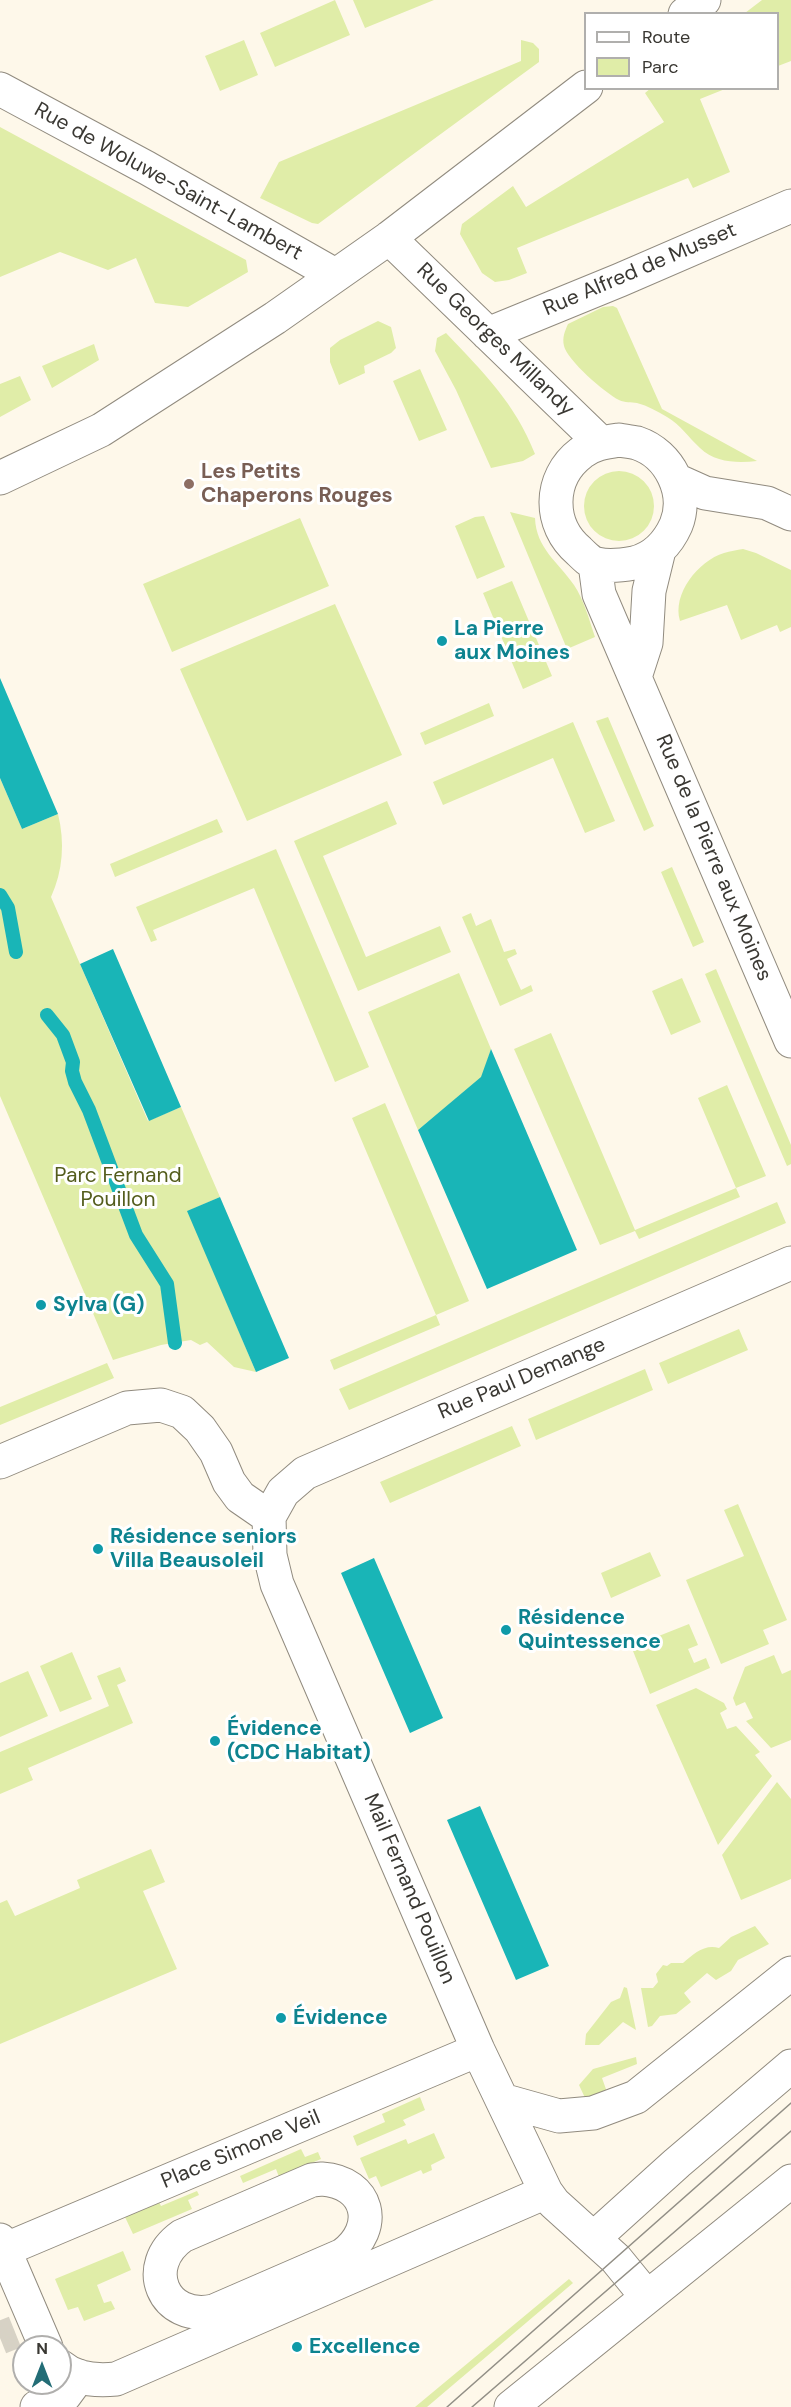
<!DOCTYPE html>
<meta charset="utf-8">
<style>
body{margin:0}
#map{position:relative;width:791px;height:2407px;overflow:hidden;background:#fef8ea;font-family:"DM Sans",sans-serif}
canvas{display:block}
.legend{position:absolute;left:584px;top:12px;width:195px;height:78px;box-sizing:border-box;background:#fff;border:2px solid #b0afad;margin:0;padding:8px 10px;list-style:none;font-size:18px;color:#3a3833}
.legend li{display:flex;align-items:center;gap:12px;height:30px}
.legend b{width:30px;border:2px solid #b0afad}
.north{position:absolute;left:12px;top:2335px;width:60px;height:60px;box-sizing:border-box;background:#fff;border:2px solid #b0afad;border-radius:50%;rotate:0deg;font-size:16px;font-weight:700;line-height:24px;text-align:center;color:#3a3833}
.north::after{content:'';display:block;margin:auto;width:21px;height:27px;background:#236d76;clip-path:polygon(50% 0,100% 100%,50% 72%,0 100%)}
</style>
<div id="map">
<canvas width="791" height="2407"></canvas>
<ul class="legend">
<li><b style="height:8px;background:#fff"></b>Route</li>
<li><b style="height:16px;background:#e0eda8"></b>Parc</li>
</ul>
<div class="north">N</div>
</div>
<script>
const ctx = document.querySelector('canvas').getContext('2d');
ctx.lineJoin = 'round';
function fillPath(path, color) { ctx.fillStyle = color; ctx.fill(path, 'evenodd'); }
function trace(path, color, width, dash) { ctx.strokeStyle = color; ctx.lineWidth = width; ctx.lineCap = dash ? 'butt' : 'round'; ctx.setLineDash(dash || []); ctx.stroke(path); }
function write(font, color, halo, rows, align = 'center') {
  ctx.font = font + ' "DM Sans",sans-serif'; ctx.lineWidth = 6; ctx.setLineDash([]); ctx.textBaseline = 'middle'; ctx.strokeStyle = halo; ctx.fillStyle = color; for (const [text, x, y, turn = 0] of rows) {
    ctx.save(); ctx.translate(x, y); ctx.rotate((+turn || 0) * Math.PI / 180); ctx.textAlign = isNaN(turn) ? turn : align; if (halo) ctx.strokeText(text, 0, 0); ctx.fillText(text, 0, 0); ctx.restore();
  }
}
fillPath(new Path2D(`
 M 335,0 L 350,35 L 275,67 L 260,33 Z
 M 353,0 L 434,0 L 365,28 Z
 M 762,0 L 791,0 L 791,61 L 778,66 L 778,14 L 745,13 Z
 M 244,40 L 258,75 L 220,91 L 205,56 Z
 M 521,40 L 533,43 L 539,49 L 539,62 L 318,224 L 312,223 L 260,198 L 279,162 L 521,61 Z
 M 651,88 L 725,89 L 700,99 L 730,172 L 693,188 L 688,178 L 517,248 L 527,273 L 509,280 L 495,282 L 482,273 L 460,234 L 462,224 L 513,186 L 526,207 L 664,122 L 645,93 Z
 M 0,127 L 246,260 L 248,272 L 188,307 L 155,303 L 136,258 L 108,270 L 60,252 L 0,277 Z
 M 613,306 L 617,308 L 662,409 L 757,461 C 738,463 715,463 700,448 C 688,437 681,425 667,417 C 657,411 648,406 637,403 C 631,402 625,403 619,400 C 605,393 567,360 564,346 C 562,337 565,331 568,324 L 603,307 Z
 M 378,321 L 391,327 L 396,348 L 391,353 L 364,366 L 365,373 L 339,385 L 330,362 L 330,348 L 340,340 Z
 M 446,333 C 483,372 515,403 535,454 L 523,461 L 491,468 L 456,390 L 435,351 L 437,338 Z
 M 94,344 L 99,360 L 52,388 L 42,366 Z
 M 420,369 L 447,430 L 419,441 L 393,381 Z
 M 20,376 L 31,400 L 0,417 L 0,384 Z
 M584 506a35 35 0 1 1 70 0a35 35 0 1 1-70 0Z
 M 510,512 L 535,518 C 536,548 558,562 574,585 C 584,600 589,619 595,637 L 567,649 Z
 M 484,516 L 505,567 L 477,579 L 455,526 L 475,517 Z
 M 300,518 L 329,586 L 172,652 L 143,584 Z
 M 743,549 L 756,553 L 791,570 L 791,627 L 780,632 L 777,625 L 741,640 L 727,605 L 680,621 C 672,594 698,561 724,553 C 730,551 737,550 743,549 Z
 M 512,581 L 552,676 L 523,689 L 483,593 Z
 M 335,604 L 402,755 L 247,821 L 180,669 Z
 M 489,703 L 494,716 L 425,745 L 420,733 Z
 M 608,717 L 654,826 L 644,831 L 596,721 Z
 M 573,722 L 615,821 L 585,833 L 553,758 L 443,805 L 433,782 Z
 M 0,778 L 22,829 L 58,814 C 65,842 63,871 51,897 L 148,1121 L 181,1107 L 220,1197 L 188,1211 L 256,1372 L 234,1367 L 207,1342 L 200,1345 L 191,1340 L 161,1345 L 113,1360 L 0,1096 Z
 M 387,801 L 397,824 L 323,856 L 366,957 L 440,926 L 451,952 L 358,991 L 294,841 Z
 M 217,819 L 223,832 L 115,877 L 110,864 Z
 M 276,849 L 369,1067 L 335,1082 L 254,888 L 153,930 L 157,940 L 151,942 L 136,907 Z
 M 672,867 L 704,942 L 693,947 L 661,872 Z
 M 471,913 L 476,926 L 491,919 L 504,952 L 515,949 L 517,954 L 507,959 L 521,990 L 531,985 L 533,991 L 500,1006 L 462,917 Z
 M 716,969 L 791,1145 L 791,1164 L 787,1166 L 705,974 Z
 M 459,973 L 491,1049 L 482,1077 L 418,1130 L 368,1012 Z
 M 682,978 L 701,1022 L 671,1035 L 652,991 Z
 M 551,1033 L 635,1230 L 736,1188 L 698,1098 L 727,1085 L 766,1176 L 736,1188 L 740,1197 L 639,1239 L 635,1231 L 600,1245 L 514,1049 Z
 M 385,1103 L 469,1301 L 436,1315 L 440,1325 L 334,1370 L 330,1360 L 436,1315 L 352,1118 Z
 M 777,1202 L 786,1223 L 349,1410 L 339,1389 Z
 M 739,1329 L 748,1350 L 668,1384 L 659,1363 Z
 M 107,1363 L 114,1378 L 0,1425 L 0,1407 Z
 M 645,1369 L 653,1390 L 536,1440 L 528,1419 Z
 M 512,1426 L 521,1446 L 390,1503 L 380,1482 Z
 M 738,1504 L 787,1620 L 763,1630 L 769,1644 L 721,1664 L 686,1580 L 744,1556 L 724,1510 Z
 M 650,1552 L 661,1576 L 611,1598 L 601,1573 Z
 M 689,1624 L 698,1645 L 688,1649 L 694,1663 L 706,1658 L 710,1668 L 650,1694 L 633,1651 L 643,1648 L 641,1643 Z
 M 72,1652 L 92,1699 L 60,1712 L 40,1666 Z
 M 774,1655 L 782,1674 L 791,1670 L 791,1740 L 771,1748 L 746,1721 L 753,1718 L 745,1702 L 736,1706 L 733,1698 L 745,1667 Z
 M 120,1667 L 126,1681 L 117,1685 L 133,1723 L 28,1768 L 33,1780 L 0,1794 L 0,1752 L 109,1706 L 97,1676 Z
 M 28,1671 L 48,1716 L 0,1737 L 0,1683 Z
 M 696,1688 L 724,1703 L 727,1709 L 720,1713 L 727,1729 L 736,1726 L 760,1752 L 755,1755 L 772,1776 L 718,1845 L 656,1705 Z
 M 777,1782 L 791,1799 L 791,1879 L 741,1900 L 722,1855 Z
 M 151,1849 L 165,1882 L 143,1891 L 177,1969 L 0,2044 L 0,1903 L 7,1900 L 15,1916 L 80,1888 L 77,1880 Z
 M 755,1926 L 769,1944 L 738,1960 L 731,1971 L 716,1980 L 707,1973 L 684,1993 L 691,2002 L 676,2014 L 660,2016 L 652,2026 L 648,2027 L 641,1988 L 653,1988 L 658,1982 L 656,1974 L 663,1965 L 667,1966 L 671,1963 L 683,1963 C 694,1954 704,1944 719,1948 L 731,1937 Z
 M 624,1987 L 627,1988 L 636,2030 L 623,2022 L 599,2045 L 585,2045 L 586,2034 L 611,2002 L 620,1998 Z
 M 636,2057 L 637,2064 L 602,2078 L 607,2092 L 586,2100 L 579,2085 L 593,2069 Z
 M 420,2097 L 425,2110 L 403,2120 L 406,2125 L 357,2146 L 353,2136 L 385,2122 L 382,2114 Z
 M 434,2133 L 445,2158 L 431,2165 L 432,2170 L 423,2174 L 421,2170 L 381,2187 L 376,2176 L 369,2179 L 360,2158 L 406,2139 L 408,2144 Z
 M 301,2149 L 305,2157 L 318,2152 L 321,2159 L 279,2177 L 276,2169 L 243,2183 L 240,2176 Z
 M 197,2191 L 199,2195 L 188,2200 L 192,2209 L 133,2234 L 125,2217 L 159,2202 L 161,2206 Z
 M 123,2251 L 131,2270 L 97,2285 L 104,2303 L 111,2301 L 115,2309 L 84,2321 L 78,2307 L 68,2310 L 55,2279 Z
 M 569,2279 L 573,2283 L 427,2407 L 415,2407 Z`), '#e0eda8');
fillPath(new Path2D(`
 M 0,678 L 58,814 L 22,829 L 0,778 Z
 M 113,949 L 181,1107 L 149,1121 L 80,964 Z
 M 491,1049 L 577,1250 L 487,1289 L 418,1130 L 481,1077 Z
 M 220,1197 L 289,1358 L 256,1372 L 187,1211 Z
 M 374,1558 L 443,1718 L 410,1733 L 341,1573 Z
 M 480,1806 L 549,1966 L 516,1980 L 447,1820 Z`), '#19b5b7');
trace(new Path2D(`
 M 0,895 L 8,908 L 16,952
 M 47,1015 L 63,1035 L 73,1062 L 72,1071 L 75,1082 L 89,1110 L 136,1235 L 167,1284 L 175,1343`), '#19b5b7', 14);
trace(new Path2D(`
 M 0,2338 L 15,2332`), '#d7d2c5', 33, [33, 16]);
const minor = new Path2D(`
 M 685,14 L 704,0
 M 0,89 L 147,168 L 335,275
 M 389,238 L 601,443
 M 488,334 L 620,280 L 791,206
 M 619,440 C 625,441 632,442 637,443 C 670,454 689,493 676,525 C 668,543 654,558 634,563 C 623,565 609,567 597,564 C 591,563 584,556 579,551 C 548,525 548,478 581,453 C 592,444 606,442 619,440 Z
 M 0,478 L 101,430 L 275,318 L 389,238 L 586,87
 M 676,480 L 705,493 L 767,503 L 791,514
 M 595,564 L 599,594 L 791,1041
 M 636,674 L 646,643 L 649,591 L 659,550
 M 0,1462 L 127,1408 L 161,1405 L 182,1412 L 200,1429 L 216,1452 L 229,1482 L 240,1497 L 269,1517
 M 269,1517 L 270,1555 L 277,1584 L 478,2050 L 546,2192 L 554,2203 L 616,2259 L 647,2297
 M 269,1517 L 283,1492 L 305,1473 L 791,1263
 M 502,2100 L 559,2116 L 593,2113 L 636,2097 L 791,1973
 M 322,2179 C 369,2182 380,2228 343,2255 L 214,2311 C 163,2322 140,2266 182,2236 L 312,2180 Z
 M 594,2238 L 677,2163 L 791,2066
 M 0,2240 L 46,2347
 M 4,2250 L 478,2050
 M 60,2366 C 76,2380 97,2381 116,2379 L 546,2192
 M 37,2407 L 65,2395 L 79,2376
 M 511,2407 L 791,2181`);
trace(minor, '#918b7f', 35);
trace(minor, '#fff', 33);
trace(new Path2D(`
 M 447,2407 L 791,2103
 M 472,2407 L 791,2131`), '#928f86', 1.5);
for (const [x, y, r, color] of [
 [189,484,6,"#8d6e63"],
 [442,641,6,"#0f9aa8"],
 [41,1305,6,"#0f9aa8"],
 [98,1549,6,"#0f9aa8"],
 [506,1630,6,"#0f9aa8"],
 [215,1741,6,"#0f9aa8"],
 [281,2018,6,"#0f9aa8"],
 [297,2347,6,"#0f9aa8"]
]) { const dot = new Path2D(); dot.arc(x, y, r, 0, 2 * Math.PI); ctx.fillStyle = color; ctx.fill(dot); trace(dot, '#fff', 2); }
write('21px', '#3a3833', '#fff', [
 ["Rue de Woluwe-Saint-Lambert",168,182,29],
 ["Rue Alfred de Musset",640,270,-23],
 ["Rue Georges Millandy",495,340,44],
 ["Rue de la Pierre aux Moines",713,858,67],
 ["Rue Paul Demange",522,1379,-23],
 ["Mail Fernand Pouillon",409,1889,67],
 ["Place Simone Veil",241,2150,-23]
]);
write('bold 21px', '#785e54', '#fff', [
 ["Les Petits",201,472],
 ["Chaperons Rouges",201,496]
], 'left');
write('bold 21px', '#0d838f', '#fff', [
 ["La Pierre",454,629],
 ["aux Moines",454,653],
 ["Sylva (G)",53,1305],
 ["Résidence seniors",110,1537],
 ["Villa Beausoleil",110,1561],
 ["Résidence",518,1618],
 ["Quintessence",518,1642],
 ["Évidence",227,1729],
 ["(CDC Habitat)",227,1753],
 ["Évidence",293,2018],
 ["Excellence",309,2347]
], 'left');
write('21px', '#545d1d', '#fff', [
 ["Parc Fernand",118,1176],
 ["Pouillon",118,1200]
]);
</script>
